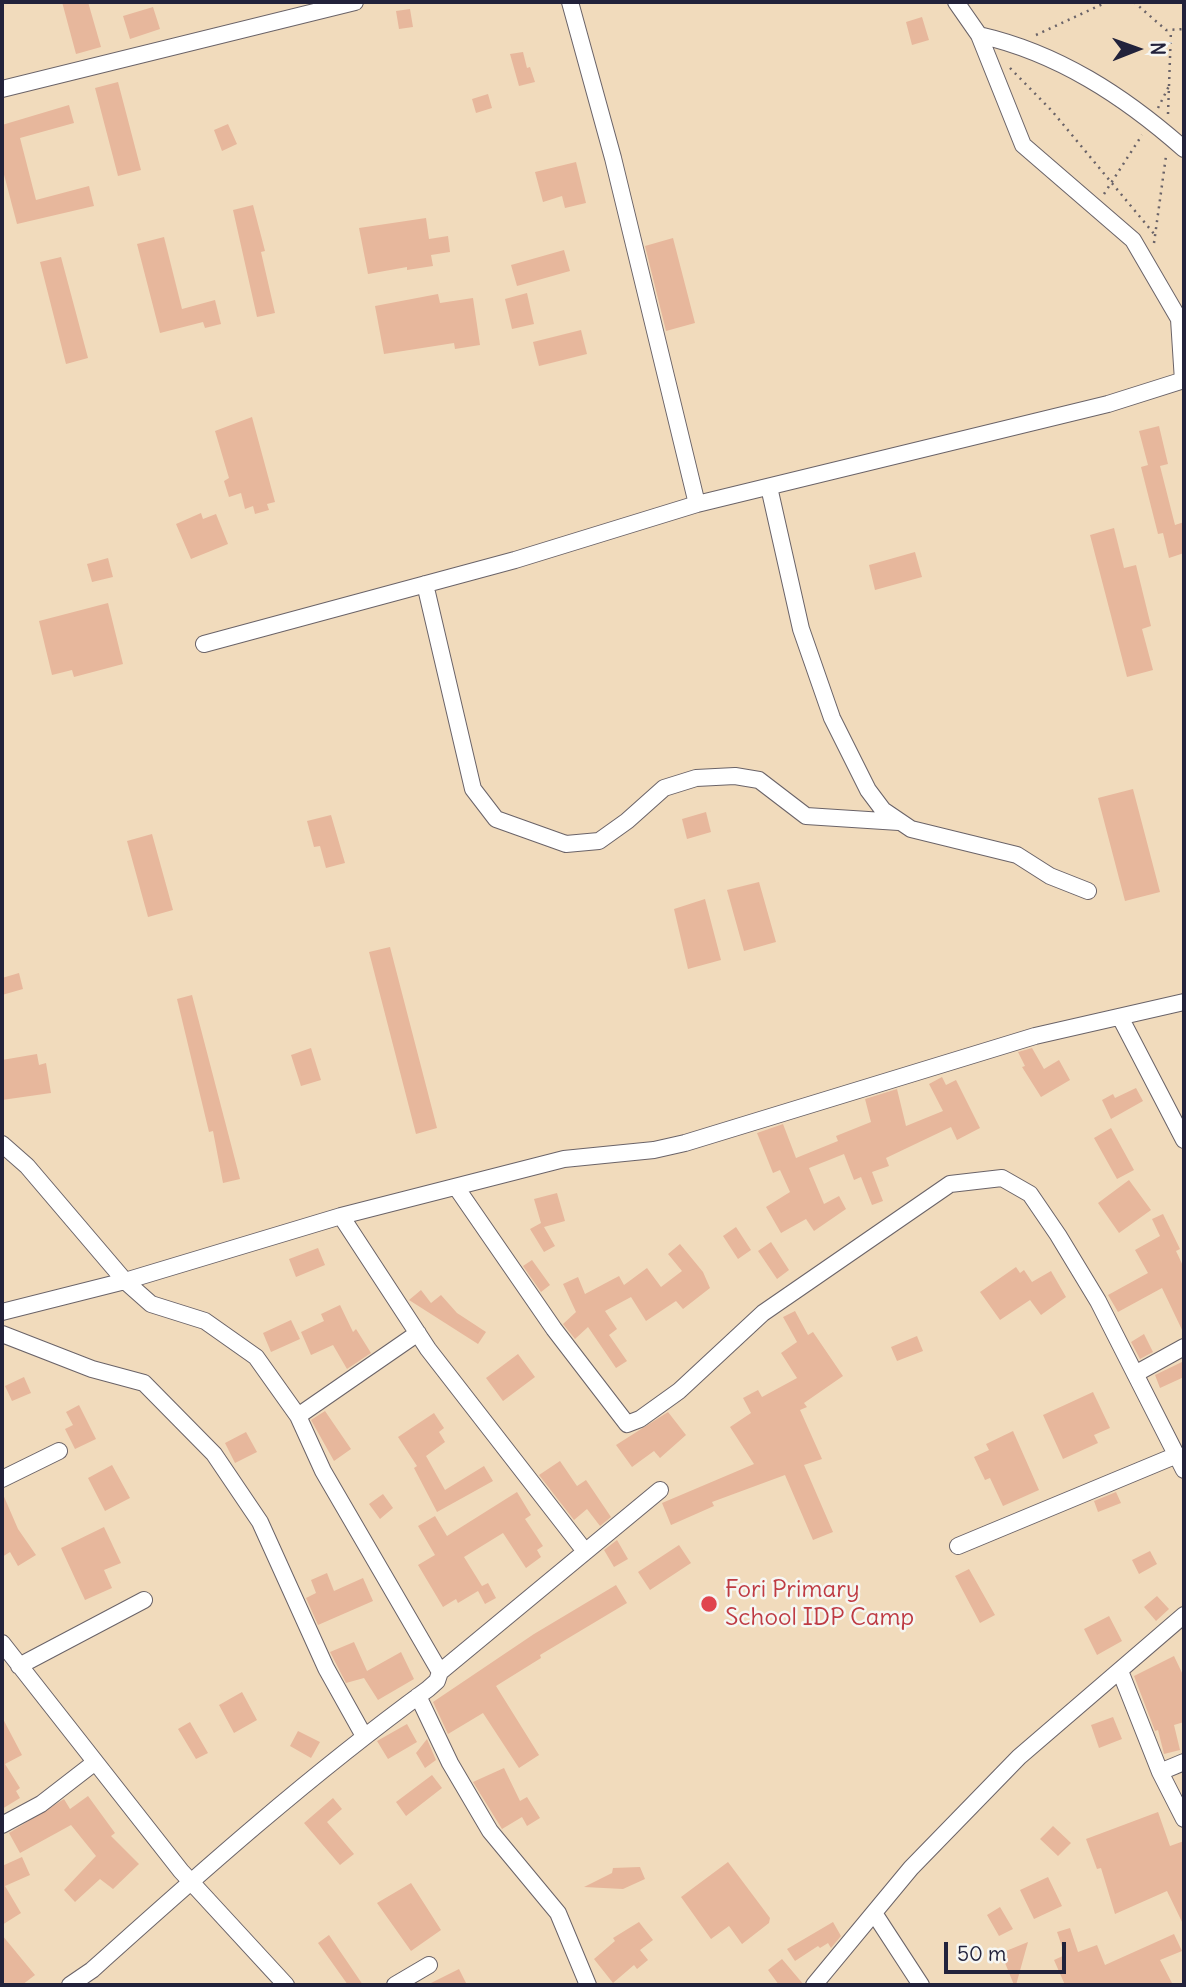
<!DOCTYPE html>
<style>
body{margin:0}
#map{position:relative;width:1186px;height:1987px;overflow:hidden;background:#f1dbbc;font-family:Delius,sans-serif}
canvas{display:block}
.frame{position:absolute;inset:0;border:4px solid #22223b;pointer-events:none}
.north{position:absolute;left:1102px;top:14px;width:70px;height:70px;-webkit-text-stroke:5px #f6f6f2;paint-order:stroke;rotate:89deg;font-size:19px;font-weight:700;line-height:28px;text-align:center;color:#22223b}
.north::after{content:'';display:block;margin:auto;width:24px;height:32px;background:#22223b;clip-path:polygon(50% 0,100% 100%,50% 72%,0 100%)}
.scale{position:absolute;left:944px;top:1942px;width:122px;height:32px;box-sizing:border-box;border:4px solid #22223b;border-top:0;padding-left:9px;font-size:21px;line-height:24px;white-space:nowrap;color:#22223b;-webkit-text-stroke:5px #f6f6f2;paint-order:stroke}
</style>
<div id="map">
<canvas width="1186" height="1987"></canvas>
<div class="frame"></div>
<div class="north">N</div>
<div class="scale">50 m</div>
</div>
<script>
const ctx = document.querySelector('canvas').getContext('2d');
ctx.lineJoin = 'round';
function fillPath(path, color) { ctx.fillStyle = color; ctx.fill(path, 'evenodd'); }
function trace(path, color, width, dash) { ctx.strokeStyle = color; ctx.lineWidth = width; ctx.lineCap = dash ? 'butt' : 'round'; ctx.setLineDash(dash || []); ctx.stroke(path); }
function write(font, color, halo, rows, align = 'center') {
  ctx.font = font + ' Delius,sans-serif'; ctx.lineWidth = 5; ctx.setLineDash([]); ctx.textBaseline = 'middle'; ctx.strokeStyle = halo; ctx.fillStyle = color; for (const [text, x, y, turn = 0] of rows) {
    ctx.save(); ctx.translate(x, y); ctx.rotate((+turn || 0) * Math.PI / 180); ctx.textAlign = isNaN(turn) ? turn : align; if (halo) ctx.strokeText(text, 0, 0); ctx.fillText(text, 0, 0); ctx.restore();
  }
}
fillPath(new Path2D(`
 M 62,2 L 88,2 L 101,47 L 76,54 Z
 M 153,7 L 160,29 L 130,39 L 123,16 Z
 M 410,9 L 413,27 L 399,29 L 396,11 Z
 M 922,17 L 929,40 L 912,45 L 906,22 Z
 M 523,52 L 527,68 L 530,67 L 535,82 L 519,86 L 510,54 Z
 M 118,82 L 141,170 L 118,176 L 95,88 Z
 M 488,94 L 492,108 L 476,113 L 472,99 Z
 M 69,105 L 74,123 L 20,138 L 36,200 L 89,186 L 94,206 L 17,224 L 2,167 L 2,125 Z
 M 228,124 L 237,144 L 222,151 L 214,130 Z
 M 576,162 L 586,203 L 565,208 L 562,196 L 543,202 L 535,172 Z
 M 253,205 L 265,251 L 261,252 L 275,313 L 257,317 L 233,210 Z
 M 426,218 L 429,239 L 448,236 L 450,252 L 431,255 L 433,266 L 407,270 L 407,267 L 368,274 L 359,228 Z
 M 164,237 L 182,309 L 215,300 L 221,324 L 205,328 L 203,322 L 160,333 L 137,244 Z
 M 673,238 L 695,323 L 666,331 L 645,246 Z
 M 564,250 L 570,271 L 517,286 L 511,265 Z
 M 61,257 L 88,358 L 66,364 L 40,262 Z
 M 527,293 L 534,324 L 512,329 L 505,299 Z
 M 438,294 L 440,303 L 473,298 L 480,345 L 455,349 L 454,343 L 384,354 L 375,306 Z
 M 581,330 L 587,354 L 539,366 L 533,342 Z
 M 252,417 L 275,502 L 267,504 L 269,510 L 255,514 L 253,506 L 245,509 L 241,493 L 229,497 L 224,481 L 229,478 L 215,431 Z
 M 1159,426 L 1168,464 L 1160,466 L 1175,525 L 1184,522 L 1184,553 L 1169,558 L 1163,533 L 1158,534 L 1141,467 L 1148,465 L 1139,431 Z
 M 201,513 L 203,519 L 216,514 L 228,544 L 191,559 L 176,524 Z
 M 1114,528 L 1124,568 L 1136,565 L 1151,626 L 1142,629 L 1153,670 L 1127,677 L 1090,535 Z
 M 915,552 L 922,577 L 875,590 L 869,565 Z
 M 108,558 L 113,577 L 92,582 L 87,564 Z
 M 108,603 L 123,664 L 74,677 L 72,670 L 52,675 L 39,621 Z
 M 1133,789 L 1160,892 L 1125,901 L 1098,798 Z
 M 706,812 L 711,832 L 687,839 L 682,819 Z
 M 331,815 L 345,863 L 326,868 L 320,846 L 314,847 L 307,821 Z
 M 152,834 L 173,910 L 148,917 L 127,841 Z
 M 759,882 L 776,942 L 744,951 L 727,890 Z
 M 705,899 L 721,960 L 688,969 L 674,909 Z
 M 390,947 L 437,1128 L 416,1134 L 369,952 Z
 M 19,973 L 23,989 L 2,995 L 2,978 Z
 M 192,995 L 240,1179 L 223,1183 L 213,1131 L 209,1132 L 177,999 Z
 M 311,1048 L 321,1080 L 301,1086 L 291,1055 Z
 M 1032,1048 L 1044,1069 L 1059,1060 L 1070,1080 L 1041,1097 L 1022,1067 L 1025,1066 L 1018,1052 Z
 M 37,1054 L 39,1065 L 46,1063 L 51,1093 L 2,1100 L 2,1060 Z
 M 942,1077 L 946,1085 L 956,1080 L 980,1128 L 957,1140 L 951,1127 L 886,1158 L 889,1166 L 872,1172 L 883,1201 L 872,1205 L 861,1177 L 854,1180 L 844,1154 L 809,1168 L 824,1204 L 839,1196 L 846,1209 L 814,1231 L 806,1219 L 781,1233 L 766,1207 L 790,1192 L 780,1170 L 773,1173 L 757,1133 L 783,1124 L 796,1158 L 838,1141 L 836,1136 L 871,1122 L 865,1099 L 897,1089 L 906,1126 L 943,1111 L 929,1084 Z
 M 1136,1088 L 1143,1101 L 1111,1119 L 1102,1100 L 1113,1094 L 1115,1098 Z
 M 1111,1128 L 1134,1170 L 1117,1179 L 1094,1138 Z
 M 1129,1180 L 1151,1210 L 1119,1233 L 1098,1203 Z
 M 557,1193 L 565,1221 L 544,1227 L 555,1246 L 544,1252 L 530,1229 L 541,1223 L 534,1199 Z
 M 1163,1214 L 1180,1249 L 1176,1251 L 1184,1268 L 1184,1334 L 1162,1288 L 1118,1312 L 1108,1295 L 1148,1273 L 1135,1250 L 1160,1236 L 1152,1219 Z
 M 736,1227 L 751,1250 L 738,1259 L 723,1236 Z
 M 771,1242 L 789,1270 L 777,1279 L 758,1251 Z
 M 680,1244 L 703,1272 L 710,1288 L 683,1309 L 676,1301 L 646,1321 L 631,1297 L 605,1311 L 617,1329 L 609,1335 L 627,1361 L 616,1368 L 588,1327 L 575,1339 L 563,1324 L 576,1312 L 563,1284 L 578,1277 L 585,1294 L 619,1276 L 624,1285 L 647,1268 L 661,1287 L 682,1271 L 668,1254 Z
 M 318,1248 L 325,1265 L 296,1277 L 289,1259 Z
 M 532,1260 L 550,1285 L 541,1292 L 523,1266 Z
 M 1016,1267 L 1020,1273 L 1024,1270 L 1032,1282 L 1051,1271 L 1066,1297 L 1041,1315 L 1030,1300 L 1000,1320 L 980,1292 Z
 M 421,1290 L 431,1303 L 441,1295 L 457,1313 L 486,1332 L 478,1344 L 409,1300 Z
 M 340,1305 L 353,1332 L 356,1329 L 371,1353 L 347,1369 L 333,1345 L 311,1355 L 301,1332 L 324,1321 L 321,1314 Z
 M 795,1311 L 808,1335 L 813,1332 L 843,1376 L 804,1403 L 807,1407 L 800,1410 L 822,1459 L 804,1465 L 833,1532 L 813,1540 L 785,1475 L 712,1502 L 714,1506 L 671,1525 L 662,1503 L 754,1464 L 730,1427 L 751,1413 L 743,1398 L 758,1390 L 762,1397 L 797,1378 L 781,1353 L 797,1342 L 783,1317 Z
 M 291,1320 L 300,1339 L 271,1352 L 263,1333 Z
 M 1144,1334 L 1153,1352 L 1140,1359 L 1131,1342 Z
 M 917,1336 L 923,1351 L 897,1361 L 891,1347 Z
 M 518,1354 L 535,1377 L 503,1401 L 486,1378 Z
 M 1184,1361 L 1184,1377 L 1160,1388 L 1155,1375 Z
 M 24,1377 L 31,1393 L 12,1401 L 5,1386 Z
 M 1093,1392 L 1110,1428 L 1094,1435 L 1098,1443 L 1063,1459 L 1043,1415 Z
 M 79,1405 L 96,1439 L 75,1449 L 65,1429 L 73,1425 L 66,1412 Z
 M 325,1411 L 351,1449 L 334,1461 L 311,1420 Z
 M 668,1412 L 686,1435 L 660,1458 L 654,1451 L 632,1467 L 616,1445 Z
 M 434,1413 L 444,1428 L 439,1432 L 445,1442 L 426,1456 L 445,1490 L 484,1466 L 493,1481 L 437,1512 L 414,1468 L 417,1466 L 398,1437 Z
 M 1013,1431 L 1039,1490 L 1003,1506 L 990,1478 L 985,1480 L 974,1457 L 989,1450 L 986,1444 Z
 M 246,1432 L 257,1452 L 235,1463 L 225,1443 Z
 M 560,1461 L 577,1486 L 586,1480 L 611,1517 L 600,1526 L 587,1509 L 574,1520 L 539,1475 Z
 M 112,1465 L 130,1498 L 105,1511 L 88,1478 Z
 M 2,1492 L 18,1529 L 36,1555 L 18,1566 L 10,1552 L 2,1557 Z
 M 517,1492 L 531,1515 L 525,1519 L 543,1546 L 537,1550 L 541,1557 L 526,1568 L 503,1533 L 464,1557 L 482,1586 L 488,1583 L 496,1598 L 485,1604 L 478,1591 L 458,1603 L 456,1599 L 443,1607 L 418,1565 L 435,1555 L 418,1526 L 435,1516 L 447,1536 Z
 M 1116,1492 L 1121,1503 L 1098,1512 L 1094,1501 Z
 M 383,1494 L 393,1508 L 380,1519 L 369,1504 Z
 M 104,1527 L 121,1563 L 104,1570 L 112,1588 L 85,1600 L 61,1548 Z
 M 617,1540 L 628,1559 L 614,1567 L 604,1550 Z
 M 679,1545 L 691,1563 L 650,1590 L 638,1572 Z
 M 1150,1551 L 1157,1564 L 1139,1574 L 1132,1560 Z
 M 969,1569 L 995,1615 L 980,1623 L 955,1576 Z
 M 327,1573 L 334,1591 L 363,1578 L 373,1601 L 318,1625 L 306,1598 L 316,1593 L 311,1580 Z
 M 616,1585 L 627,1603 L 540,1655 L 541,1658 L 496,1686 L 539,1755 L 519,1768 L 483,1713 L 448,1734 L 433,1702 L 534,1634 Z
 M 1157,1596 L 1169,1609 L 1156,1621 L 1144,1607 Z
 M 1109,1616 L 1122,1641 L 1097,1655 L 1084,1629 Z
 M 354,1642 L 367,1671 L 401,1652 L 414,1679 L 378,1700 L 364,1678 L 346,1683 L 330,1652 Z
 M 1174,1656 L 1184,1677 L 1184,1722 L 1174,1725 L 1180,1750 L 1164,1754 L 1158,1730 L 1155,1731 L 1134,1676 Z
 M 242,1692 L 257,1720 L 234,1733 L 219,1705 Z
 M 2,1717 L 22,1755 L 5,1764 L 20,1788 L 16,1791 L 20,1798 L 2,1809 Z
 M 1113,1717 L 1122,1739 L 1099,1748 L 1091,1725 Z
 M 190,1722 L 208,1753 L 196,1759 L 178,1729 Z
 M 407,1724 L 417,1742 L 388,1759 L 377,1741 Z
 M 298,1731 L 320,1742 L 311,1758 L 290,1746 Z
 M 427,1739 L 436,1760 L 425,1768 L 416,1753 Z
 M 504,1768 L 520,1801 L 527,1797 L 540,1818 L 527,1826 L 522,1817 L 502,1829 L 473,1782 Z
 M 432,1775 L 442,1788 L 406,1816 L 396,1802 Z
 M 88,1796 L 115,1833 L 111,1836 L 139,1864 L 113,1889 L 100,1879 L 75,1902 L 64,1890 L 96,1856 L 71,1825 L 20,1853 L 9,1833 L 64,1799 L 70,1809 Z
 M 333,1798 L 342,1809 L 327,1822 L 354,1854 L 340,1865 L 304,1823 Z
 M 1158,1812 L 1170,1846 L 1184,1841 L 1184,1926 L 1167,1891 L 1115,1914 L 1101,1868 L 1097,1869 L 1086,1839 Z
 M 1053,1826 L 1071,1843 L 1058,1856 L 1040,1839 Z
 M 22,1857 L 30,1875 L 5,1886 L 21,1913 L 2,1925 L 2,1866 Z
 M 728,1862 L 770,1918 L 769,1923 L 742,1944 L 729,1926 L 711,1939 L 681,1897 Z
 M 640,1867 L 645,1879 L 623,1889 L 584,1887 L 612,1873 L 613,1868 Z
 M 1048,1877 L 1062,1906 L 1034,1919 L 1020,1890 Z
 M 411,1883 L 441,1930 L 411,1951 L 377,1903 Z
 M 1000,1907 L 1013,1929 L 999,1936 L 987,1915 Z
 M 639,1922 L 653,1940 L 640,1950 L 648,1960 L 637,1969 L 634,1965 L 613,1983 L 594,1959 L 615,1941 L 613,1938 Z
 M 833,1922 L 841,1936 L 831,1948 L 828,1943 L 820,1948 L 818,1946 L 795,1961 L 787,1949 Z
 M 1070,1928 L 1078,1952 L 1097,1945 L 1105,1965 L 1174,1934 L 1182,1951 L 1160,1960 L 1173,1985 L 1065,1985 L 1054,1960 L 1065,1955 L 1057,1932 Z
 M 2,1935 L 35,1975 L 22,1985 L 2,1985 Z
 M 329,1935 L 363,1985 L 348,1985 L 318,1943 Z
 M 1028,1942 L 1016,1985 L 1014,1985 L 1001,1953 Z
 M 782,1959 L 804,1985 L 779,1985 L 768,1970 Z
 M 459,1969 L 467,1985 L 427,1985 Z`), '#e7b79c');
const minor = new Path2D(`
 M 570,2 L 613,158 L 697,504
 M 956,2 L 979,35 L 1023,145 L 1133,240 L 1179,319 L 1183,381
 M 979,35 C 1058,53 1124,96 1184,149
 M 2,89 L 355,2
 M 769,487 L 801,629 L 832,718 L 868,790 L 883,810 L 911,829 L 1017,855 L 1050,876 L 1088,891
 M 425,584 L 473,789 L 496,819 L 566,844 L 599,841 L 627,821 L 664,788 L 696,778 L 735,776 L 759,780 L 806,816 L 899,822
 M 204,644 L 515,560 L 697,504 L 1108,404 L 1184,380
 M 1120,1017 L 1184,1140
 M 2,1144 L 27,1166 L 125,1281 L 151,1304 L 205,1321 L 256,1357 L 298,1416 L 323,1471 L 440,1672
 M 456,1187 L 554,1329 L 627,1424 L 640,1419 L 679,1391 L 763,1313 L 950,1184 L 1002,1178 L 1030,1194 L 1058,1235 L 1098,1301 L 1184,1470
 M 341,1216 L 428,1349 L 584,1550
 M 2,1312 L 125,1281 L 341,1216 L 564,1159 L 654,1150 L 685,1143 L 1035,1036 L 1184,1002
 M 2,1334 L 92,1369 L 144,1383 L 214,1454 L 260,1522 L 326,1668 L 364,1736
 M 1135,1374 L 1184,1347
 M 298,1416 L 418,1333
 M 2,1479 L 59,1451
 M 958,1546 L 1177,1455
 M 2,1643 L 181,1871 L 286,1985
 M 19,1666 L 144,1600
 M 1120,1671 L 1160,1772 L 1184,1819
 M 418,1696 L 450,1763 L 490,1831 L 558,1913 L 588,1985
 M 1160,1772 L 1184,1762
 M 2,1825 L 41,1804 L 94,1763
 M 874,1913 L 921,1985
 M 70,1985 L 92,1970 C 201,1872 310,1775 428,1689 L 437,1681 L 440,1672 L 660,1490
 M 395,1985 L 429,1965
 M 814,1985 L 911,1868 L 1019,1757 L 1184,1615`);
trace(minor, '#6a6368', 18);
trace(new Path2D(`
 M 1134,2 L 1166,30 L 1184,29
 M 1036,35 L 1107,2
 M 1010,68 L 1052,111 L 1155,235
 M 1158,108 L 1169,86
 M 1168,114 L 1171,30
 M 1104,194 L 1142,135
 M 1154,243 L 1166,156`), '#6a6368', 2.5, [2, 5]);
trace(minor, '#fff', 16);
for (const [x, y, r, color] of [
 [709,1604,9,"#e0444e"]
]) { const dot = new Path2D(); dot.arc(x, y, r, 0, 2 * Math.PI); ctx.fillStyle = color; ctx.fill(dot); trace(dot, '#f6f6f2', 2.5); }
write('24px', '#be3a42', '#f6f6f2', [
 ["Fori Primary",725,1590],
 ["School IDP Camp",725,1618]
], 'left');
</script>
